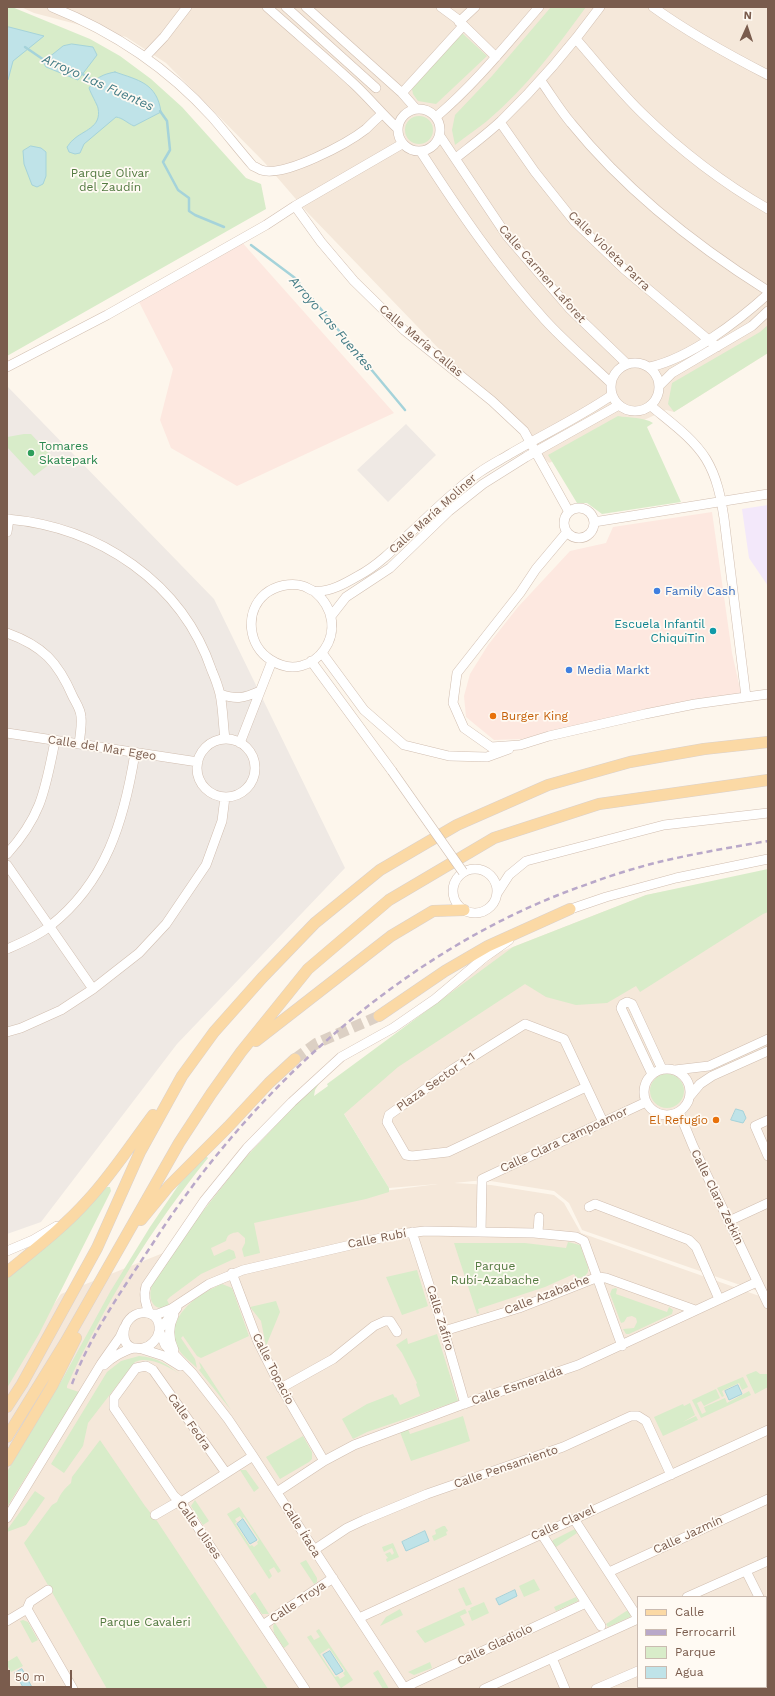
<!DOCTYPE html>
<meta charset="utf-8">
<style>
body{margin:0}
#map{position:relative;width:775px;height:1696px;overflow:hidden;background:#fdf6ec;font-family:"Work Sans",sans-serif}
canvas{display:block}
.frame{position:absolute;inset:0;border:8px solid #7a5c4d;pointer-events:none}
.legend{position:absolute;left:637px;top:1596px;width:130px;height:92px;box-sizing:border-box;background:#fffaf3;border:1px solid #cabbb1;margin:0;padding:5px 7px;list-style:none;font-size:12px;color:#7a5c4d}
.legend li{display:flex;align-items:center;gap:8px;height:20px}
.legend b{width:20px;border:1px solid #cabbb1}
.north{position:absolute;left:727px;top:8px;width:40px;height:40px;-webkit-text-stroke:3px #fffaf3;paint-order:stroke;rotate:3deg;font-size:11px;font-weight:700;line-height:16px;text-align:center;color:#7a5c4d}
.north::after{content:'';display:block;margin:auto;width:14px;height:18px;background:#7a5c4d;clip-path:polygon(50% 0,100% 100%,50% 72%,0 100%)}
.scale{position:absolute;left:8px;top:1670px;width:64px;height:18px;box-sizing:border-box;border:2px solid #7a5c4d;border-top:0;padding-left:5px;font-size:12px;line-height:14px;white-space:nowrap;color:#7a5c4d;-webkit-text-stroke:3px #fffaf3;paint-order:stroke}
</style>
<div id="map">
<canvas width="775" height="1696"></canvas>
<div class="frame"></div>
<ul class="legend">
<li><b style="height:5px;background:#fbd9a5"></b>Calle</li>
<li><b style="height:5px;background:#b9a8c9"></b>Ferrocarril</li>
<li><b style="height:11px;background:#d8ecc9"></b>Parque</li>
<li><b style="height:11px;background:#bfe3e8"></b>Agua</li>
</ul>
<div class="north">N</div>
<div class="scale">50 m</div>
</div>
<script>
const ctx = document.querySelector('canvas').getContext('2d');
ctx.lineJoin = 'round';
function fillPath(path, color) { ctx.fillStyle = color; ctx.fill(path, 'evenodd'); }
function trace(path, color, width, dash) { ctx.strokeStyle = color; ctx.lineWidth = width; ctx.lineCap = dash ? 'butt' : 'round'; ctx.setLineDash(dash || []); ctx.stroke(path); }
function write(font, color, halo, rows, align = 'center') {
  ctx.font = font + ' "Work Sans",sans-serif'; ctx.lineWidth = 3.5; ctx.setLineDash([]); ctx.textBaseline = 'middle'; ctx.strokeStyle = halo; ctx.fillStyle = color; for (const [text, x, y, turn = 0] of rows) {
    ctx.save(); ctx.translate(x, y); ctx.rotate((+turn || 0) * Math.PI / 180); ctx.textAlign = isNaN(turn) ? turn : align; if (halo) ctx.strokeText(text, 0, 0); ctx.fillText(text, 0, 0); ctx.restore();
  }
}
fillPath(new Path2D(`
 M 21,7 L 768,7 L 768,353 L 674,412 L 666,410 L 549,463 L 307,212 L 264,162 L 166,63 L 126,37 L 34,13 Z
 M 768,871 L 768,1298 L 766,1294 L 582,1230 L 569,1203 L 554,1191 L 484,1180 L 454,1183 L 491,1185 L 554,1195 L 564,1203 L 581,1233 L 765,1298 L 768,1304 L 768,1689 L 7,1689 L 7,1372 L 61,1294 L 213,1233 L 352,1195 L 438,1184 L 389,1188 L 329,1089 L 500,952 L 646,895 ZM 638,1597 L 766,1597 L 766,1687 L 638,1687 Z`), '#f5e8da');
fillPath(new Path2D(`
 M 240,240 L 394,413 L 237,486 L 171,448 L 160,420 L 173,369 L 137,298 Z
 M 712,512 L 732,653 L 741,693 L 592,722 L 522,739 L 494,740 L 466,717 L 464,696 L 470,674 L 488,645 L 518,607 L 570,551 L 606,543 L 613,527 Z`), '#fde8e0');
fillPath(new Path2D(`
 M 7,386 L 214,599 L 345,868 L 177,1044 L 41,1222 L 7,1234 Z
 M 406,424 L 436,455 L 388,502 L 357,470 Z`), '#efe9e4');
fillPath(new Path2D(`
 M 768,505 L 768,586 L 749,558 L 742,509 Z`), '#f3e8fa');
fillPath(new Path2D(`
 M 7,7 L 12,7 L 90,39 L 120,56 L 151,79 L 182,107 L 246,178 L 261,184 L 266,209 L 7,356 Z
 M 551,7 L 586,7 C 557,47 525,89 487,121 C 477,129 465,137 455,145 L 452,130 L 455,115 L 492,76 Z
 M 462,33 L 487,56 L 436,104 L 418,101 L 413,94 L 412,89 Z
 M405 130a14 14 0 1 1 28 0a14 14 0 1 1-28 0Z
 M 768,325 L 768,353 L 674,412 L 668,404 L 672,383 L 760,332 Z
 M 618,416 C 629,418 644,417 653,423 L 647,427 L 681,502 L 602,514 L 587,503 L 577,503 L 548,455 Z
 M 24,434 L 31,434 L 55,460 L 34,476 L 7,447 L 7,437 Z
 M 768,869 L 768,912 L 763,914 L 640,992 L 636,986 L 607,1003 L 576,1005 L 546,997 L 525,984 L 398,1067 L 344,1114 L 389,1188 L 389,1192 L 366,1199 L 254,1223 L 260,1253 L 244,1257 L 242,1249 L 245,1243 L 245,1238 L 238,1232 C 232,1233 227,1234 226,1241 L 211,1248 L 214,1256 L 229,1249 L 234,1251 L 236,1258 L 201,1274 L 170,1297 L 167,1300 L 169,1304 L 165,1308 C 151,1310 148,1296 152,1285 L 192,1225 L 244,1159 L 319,1080 L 320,1082 L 315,1090 L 314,1096 L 328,1086 L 327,1084 L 513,947 L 646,895 Z
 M650 1091a17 17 0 1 1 34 0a17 17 0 1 1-34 0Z
 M 206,1156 L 208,1158 C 152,1227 104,1305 67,1386 L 67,1388 L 79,1392 L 7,1507 L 7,1472 L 62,1380 L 110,1292 L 150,1227 L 180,1183 Z
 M 107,1187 L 110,1187 L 111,1191 L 39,1334 L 7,1388 L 7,1279 L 61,1233 Z
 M 568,1242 L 580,1245 L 588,1267 L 588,1272 L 585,1276 L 577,1279 L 574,1274 L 545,1287 L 478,1309 L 479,1313 L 477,1314 L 454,1243 L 525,1243 L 566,1248 Z
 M 417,1270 L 428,1306 L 402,1315 L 386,1277 Z
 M 222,1284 L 232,1288 L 249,1336 L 201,1358 L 197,1356 L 183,1336 L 181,1338 L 195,1359 L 197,1368 C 191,1362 182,1356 178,1348 C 163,1317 198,1294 222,1284 Z
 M 616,1288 L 617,1289 L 616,1294 L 667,1312 L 669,1307 L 673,1310 L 672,1314 L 629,1334 L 626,1334 L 623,1329 L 634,1328 L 637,1322 L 636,1318 L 632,1316 L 627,1317 L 624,1322 L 621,1323 L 610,1294 L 612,1289 Z
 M 276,1301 L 280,1312 L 266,1346 L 261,1321 L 250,1307 Z
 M 437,1334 L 458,1401 L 367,1432 L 353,1439 L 342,1419 L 367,1404 L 393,1394 L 395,1398 L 396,1397 L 400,1405 L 420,1396 L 416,1384 L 417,1383 L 402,1353 L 396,1345 L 407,1338 L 408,1344 Z
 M 139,1356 C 157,1357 168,1365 182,1376 C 171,1367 148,1355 135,1362 L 88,1423 L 83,1446 L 64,1473 L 51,1464 L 107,1372 L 121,1361 Z
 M 199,1362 L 201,1364 L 231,1410 L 199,1370 L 201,1368 Z
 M 756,1371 L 760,1374 L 768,1374 L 768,1387 L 755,1394 L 746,1375 Z
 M 743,1377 L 748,1387 L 742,1390 L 739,1383 L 722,1391 L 724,1396 L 722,1397 L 717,1388 Z
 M 716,1389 L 720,1398 L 704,1406 L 701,1401 L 697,1403 L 702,1414 L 706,1412 L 704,1407 L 725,1398 L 727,1403 L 749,1391 L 751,1395 L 701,1418 L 692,1400 Z
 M 690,1403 L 695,1415 L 683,1422 L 696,1416 L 698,1420 L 663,1436 L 654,1417 L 683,1404 L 684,1406 Z
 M 463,1416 L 470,1441 L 411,1461 L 400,1432 L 408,1429 L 410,1434 Z
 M 303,1436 L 312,1452 L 312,1459 L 309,1462 L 280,1479 L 266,1457 Z
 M 100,1440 L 145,1506 L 157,1521 L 268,1689 L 107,1689 L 24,1543 L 52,1505 L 57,1502 C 61,1493 64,1489 71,1483 L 72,1477 Z
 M 240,1470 L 246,1470 L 259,1488 L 254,1492 Z
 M 35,1491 L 45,1498 L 26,1525 L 7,1532 L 7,1530 Z
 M 195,1500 L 209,1521 L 203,1525 L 191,1506 Z
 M 239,1507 L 281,1571 L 278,1573 L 274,1567 L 269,1570 L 272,1576 L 269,1579 L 227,1514 ZM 240,1516 L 242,1519 L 244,1517 L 259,1540 L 257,1542 L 258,1544 L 254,1547 L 252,1545 L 250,1546 L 235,1523 L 237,1522 L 235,1519 Z
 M 443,1526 L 445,1526 L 448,1531 L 446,1532 L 447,1535 L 434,1541 L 432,1536 L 436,1534 L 435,1530 Z
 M 575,1529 L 577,1533 L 556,1547 L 552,1542 L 553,1540 Z
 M 393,1543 L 399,1557 L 387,1562 L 386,1559 L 388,1558 L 385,1554 L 390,1552 L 392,1555 L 394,1553 L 392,1548 L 384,1552 L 382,1547 Z
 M 306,1560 L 317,1578 L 317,1582 L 314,1584 L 300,1563 Z
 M 534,1579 L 540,1590 L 524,1597 L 519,1586 Z
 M 464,1587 L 472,1604 L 466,1606 L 458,1589 Z
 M 255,1592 L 269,1614 L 262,1614 L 250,1596 Z
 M 576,1597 L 578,1601 L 556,1611 L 554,1607 Z
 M 484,1602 L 489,1613 L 472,1621 L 468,1611 L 471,1610 L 470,1608 Z
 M 400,1609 L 403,1615 L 380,1626 L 386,1617 Z
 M 465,1609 L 467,1613 L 460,1616 L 465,1625 L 425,1643 L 416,1631 Z
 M 628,1610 L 631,1614 L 630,1617 L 608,1627 L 606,1624 Z
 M 23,1620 L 28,1622 L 38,1640 L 32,1643 L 20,1621 Z
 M 275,1623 L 289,1644 L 284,1648 L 274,1633 L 273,1626 Z
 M 319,1629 L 353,1680 L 341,1688 L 307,1637 L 311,1635 L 314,1640 L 320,1637 L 316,1631 ZM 329,1648 L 345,1671 L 343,1673 L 345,1676 L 340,1679 L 338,1676 L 335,1677 L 320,1654 Z
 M 17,1656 L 23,1666 L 11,1672 L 7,1665 L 7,1662 Z
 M 430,1662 L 432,1668 L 414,1675 L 408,1672 Z
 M 378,1670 L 389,1689 L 383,1689 L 373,1673 Z`), '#d8ecc9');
const water = new Path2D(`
 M 9,27 L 44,36 L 13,61 L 8,80 L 7,79 L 7,28 Z
 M 72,44 L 93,47 L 97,55 L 78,80 L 46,67 L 43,62 L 63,46 Z
 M 115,72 C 138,80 157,83 161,112 L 134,126 C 127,123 123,118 116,117 L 84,144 L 80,153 L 75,154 L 69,152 L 67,147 C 69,145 70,142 73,140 C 83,130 102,128 98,108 C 97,104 91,94 89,88 C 95,78 103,74 115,72 Z
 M 31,146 L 41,148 L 46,152 L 46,176 L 43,184 L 37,187 L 32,185 L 24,164 L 23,151 Z
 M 736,1109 L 743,1111 L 746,1118 L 743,1123 L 731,1120 Z
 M 738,1385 L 742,1394 L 729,1400 L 725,1391 Z
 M 243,1519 L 257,1540 L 250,1544 L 237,1524 Z
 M 425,1531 L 429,1541 L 406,1551 L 402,1542 Z
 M 515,1590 L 517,1596 L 499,1605 L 496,1599 Z
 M 330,1651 L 343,1671 L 336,1675 L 323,1655 Z
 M 22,1669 L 33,1689 L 24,1689 L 15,1673 Z`);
fillPath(water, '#bfe3e8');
trace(water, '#a5d3da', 1);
trace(new Path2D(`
 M 25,47 L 47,62
 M 81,73 L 95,82
 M 160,111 L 167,121 L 170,150 L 163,162 L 178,190 L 189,198 L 189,211 L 195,215 L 224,227
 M 251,245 L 295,278 L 405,410`), '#a5d3da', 2.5);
trace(new Path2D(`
 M 295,1059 L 317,1043 L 379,1016`), '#dcd0c4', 11, [11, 5.5]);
const minor = new Path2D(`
 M 52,7 C 114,32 167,67 212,117 C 226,133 239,150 253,166 C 256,167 259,169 261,170 C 284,178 348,143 366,129 C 371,124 376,119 382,114
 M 267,7 C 296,33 326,58 354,84 C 369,98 382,114 397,128
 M 286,7 L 376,88
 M 306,7 L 402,93 L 416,109
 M 441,7 L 456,18 L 496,57
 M 653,7 C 689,33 729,55 768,75
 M 459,22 L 475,7
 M 576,39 C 598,64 619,91 643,114 C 680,150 723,183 768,209
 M 145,57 L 164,37 L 187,7
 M 541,81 C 551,95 560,110 571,123 C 626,191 695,245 768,291
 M 402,93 L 463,26
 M398 130a21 21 0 1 1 42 0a21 21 0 1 1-42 0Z
 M 436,117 C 475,84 506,45 539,7
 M 500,122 L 535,172 L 574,221 L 624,269 L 717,347
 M 440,136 L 507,236 L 570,309 L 627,364
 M 421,152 C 459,211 498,268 545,320 C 565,342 589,362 611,383
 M 456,158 C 471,146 487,134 501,121 C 537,86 570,48 600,7
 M 295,206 L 321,242 L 354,281 L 404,330 L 492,401 L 524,431 L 569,512
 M611 387a24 24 0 1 1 48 0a24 24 0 1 1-48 0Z
 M 7,367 L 107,315 L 266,225 L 295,206 L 402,144
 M 650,367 C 690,358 737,322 768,294
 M 660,385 L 672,373 L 752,326 L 768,311
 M 651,406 C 670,422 693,438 706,459 C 717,477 721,498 724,518 L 746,697
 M564 523a15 15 0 1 1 30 0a15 15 0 1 1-30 0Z
 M 7,519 C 99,527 182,582 212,671 C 215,678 218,686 220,694 C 223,708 223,724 225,739
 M 594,522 L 768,494
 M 7,532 L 9,519
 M 567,532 L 536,569 L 520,593 L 457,673 L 453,703 L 464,728 L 491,747 L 520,745 L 549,736 L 645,714 L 695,704 L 768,694
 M 314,591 C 358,628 312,687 271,660 C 248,646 244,612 265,594 C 275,586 291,582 303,586 C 307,587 310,590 314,591 C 329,593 346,583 358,576 C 377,566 393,550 408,535 C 432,513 454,490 480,472 C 490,465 500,460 510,454 C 544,434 580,417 612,395
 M 332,615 L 346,597 L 390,568 L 449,511 L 483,484 L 526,457 L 619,405
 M 7,633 C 43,646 58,662 73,697 C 76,703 81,710 81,717 C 82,725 80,736 79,744
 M 322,653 L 364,710 L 404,745 L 449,756 L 487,757 L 509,749
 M 311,661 L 392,771
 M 220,694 C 237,700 244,698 260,691
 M 7,733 L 198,762
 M197 768a29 29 0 1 1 58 0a29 29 0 1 1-58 0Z
 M 240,743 L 272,661
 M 7,854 C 42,815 45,790 55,741
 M 7,865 L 93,989
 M453 891a22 22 0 1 1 44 0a22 22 0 1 1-44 0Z
 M 498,892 L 509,875 L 526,861 L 664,825 L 768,813
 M 565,911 L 606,897 L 676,878 L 768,859
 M 509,940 L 485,957 L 435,999 L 393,1028 L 341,1057 L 292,1102 L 247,1148 L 204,1201 L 146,1286 C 143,1296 145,1304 150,1314 L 158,1314 L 171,1309 L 209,1284 L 243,1270 L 398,1234 L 425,1231 L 534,1233 L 576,1237 L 584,1241 L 622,1346
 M 7,949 C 21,943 38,936 50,926 C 106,882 124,821 135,753
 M 7,1032 L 21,1028 L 61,1010 L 93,989 L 139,953 L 166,924 L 206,865 L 222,821 L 225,797
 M644 1092a23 23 0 1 1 46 0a23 23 0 1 1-46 0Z
 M 675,1070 L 709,1066 L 768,1039
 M 652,1074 L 621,1008 L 623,1004 L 627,1002 L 632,1004 L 662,1069
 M 586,1087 L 448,1152 L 412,1156 L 406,1155 L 387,1122 L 389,1115 L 453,1069 L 525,1024 L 564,1039 L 603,1122
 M 690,1096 L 700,1084 L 712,1076 L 768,1051
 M 679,1112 L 693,1146 L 768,1304
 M 768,1120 L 755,1126 L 768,1156
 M 589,1207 L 595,1204 L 689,1240 L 696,1247 L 719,1299
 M 729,1221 L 768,1203
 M 412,1232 L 444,1331 L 465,1404
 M 481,1232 L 482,1179 L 646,1102
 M 538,1233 L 539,1217
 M 7,1251 L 33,1240 L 57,1226
 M 232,1273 L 258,1342 L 278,1382 L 324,1461
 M 177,1308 L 159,1330 L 165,1345 L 193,1374 L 228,1419 L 253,1456 L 405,1689
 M 174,1315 C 168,1327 168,1338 174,1350
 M 444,1331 L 519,1308 L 598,1277 L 606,1278 L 695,1310
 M 142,1349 L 164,1356 L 180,1366
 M 104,1365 C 111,1358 124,1350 134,1348 C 137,1348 140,1349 143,1348 C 150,1347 158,1339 159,1331 C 162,1304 123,1308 124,1335 C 124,1342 127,1346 133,1348
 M 281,1388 L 333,1359 L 374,1326 L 385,1321 L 390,1321 L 397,1332
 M 226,1473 L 153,1370 L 146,1366 L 136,1368 L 114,1398 L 114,1408 L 174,1496 L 181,1502 L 305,1689
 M 277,1492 L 324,1461 L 354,1445 L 461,1405 L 578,1365 L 757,1282
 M 155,1515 L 174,1504 L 181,1502 L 253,1456
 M 7,1518 L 101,1364 L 120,1337 L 124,1328
 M 574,1519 L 638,1618
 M 541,1533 L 601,1626
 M 314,1550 L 347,1528 L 364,1520 L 427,1494 L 563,1447 L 631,1416 L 638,1416 L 646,1421 L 671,1475
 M 746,1571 L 759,1597
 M 609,1572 L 768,1499
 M 687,1597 L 768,1561
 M 27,1609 L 73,1689
 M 766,1611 L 768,1615
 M 359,1618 L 768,1430
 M 7,1621 L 27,1609 L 30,1602 L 48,1590
 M 263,1625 L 333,1578
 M 552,1658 L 565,1689
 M 766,1664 L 768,1663
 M 668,1687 L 669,1689
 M 403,1689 L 414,1683 L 586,1603
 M 484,1689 L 638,1619
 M 596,1689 L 638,1671
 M 713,1689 L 717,1687`);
const major = new Path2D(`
 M 379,1016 L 445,971 L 488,946 L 570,909
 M 256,1041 L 391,936 L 433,911 L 464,910
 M 141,1220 L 169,1186 L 228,1127 L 269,1083 L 295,1059
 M 7,1272 C 35,1249 64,1227 88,1200 C 112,1174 132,1143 153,1115
 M 7,1407 L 22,1384 L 97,1248 L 140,1152 L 182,1076 L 214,1032 L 262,978 L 315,923 L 380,870 L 457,825 L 548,785 L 630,762 L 704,749 L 768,742
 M 7,1437 L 65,1343 L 179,1143 L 211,1094 L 241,1052 L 308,969 L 389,900 L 494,838 L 599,804 L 768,780
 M 7,1461 L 52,1386 L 76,1338`);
trace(minor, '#d1beb0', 10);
trace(major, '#dad1cd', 12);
trace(minor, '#fff', 9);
trace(major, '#fbd9a5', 11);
trace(new Path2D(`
 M 72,1384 C 91,1333 125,1286 155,1240 C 255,1085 412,944 588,884 C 612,875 638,867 663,861 C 698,853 733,847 768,841`), '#b9a8c9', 2.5, [6, 4]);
const minorBridge = new Path2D(`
 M 392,771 L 463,872`);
trace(minorBridge, '#d1beb0', 10, []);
trace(minorBridge, '#fff', 9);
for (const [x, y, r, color] of [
 [31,453,4,"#2e9e5b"],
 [657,591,4,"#3f7fe0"],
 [713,631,4,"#0f9aa8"],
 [569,670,4,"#3f7fe0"],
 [493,716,4,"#e8710a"],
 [716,1120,4,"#e8710a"]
]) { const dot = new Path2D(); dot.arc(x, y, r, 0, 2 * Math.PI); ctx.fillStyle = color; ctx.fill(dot); trace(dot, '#fffaf3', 1.5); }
write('12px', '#537a41', '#fffaf3', [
 ["Parque Olivar",110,173],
 ["del Zaudín",110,187],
 ["Parque",495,1266],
 ["Rubí-Azabache",495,1280],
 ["Parque Cavaleri",145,1622]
]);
write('12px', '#7a5c4d', '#fffaf3', [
 ["Calle Violeta Parra",609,251,44],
 ["Calle Carmen Laforet",542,274,49],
 ["Calle María Callas",421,341,40],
 ["Calle María Moliner",433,514,-42],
 ["Calle del Mar Egeo",102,748,9],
 ["Plaza Sector 1-1",436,1082,-35],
 ["Calle Clara Campoamor",564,1140,-25],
 ["Calle Clara Zetkin",717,1197,64],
 ["Calle Rubí",377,1239,-11],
 ["Calle Azabache",547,1295,-21],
 ["Calle Zafiro",440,1318,73],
 ["Calle Topacio",273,1369,63],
 ["Calle Esmeralda",517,1386,-19],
 ["Calle Fedra",189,1422,55],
 ["Calle Pensamiento",506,1467,-19],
 ["Calle Clavel",563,1523,-24],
 ["Calle Ulises",199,1530,55],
 ["Calle Ítaca",301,1530,58],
 ["Calle Jazmín",688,1535,-25],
 ["Calle Troya",298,1602,-34],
 ["Calle Gladiolo",495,1645,-25]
]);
write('12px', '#27864d', '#fffaf3', [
 ["Tomares",39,446],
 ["Skatepark",39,460]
], 'left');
write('12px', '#366cbe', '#fffaf3', [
 ["Family Cash",665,591],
 ["Media Markt",577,670]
], 'left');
write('12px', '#0d838f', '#fffaf3', [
 ["Escuela Infantil",705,624],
 ["ChiquiTin",705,638]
], 'right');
write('12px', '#c56008', '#fffaf3', [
 ["Burger King",501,716],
 ["El Refugio",708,1120,"right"]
], 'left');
write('italic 13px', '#437c86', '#fffaf3', [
 ["Arroyo Las Fuentes",98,83,24],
 ["Arroyo Las Fuentes",331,324,49]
]);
</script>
